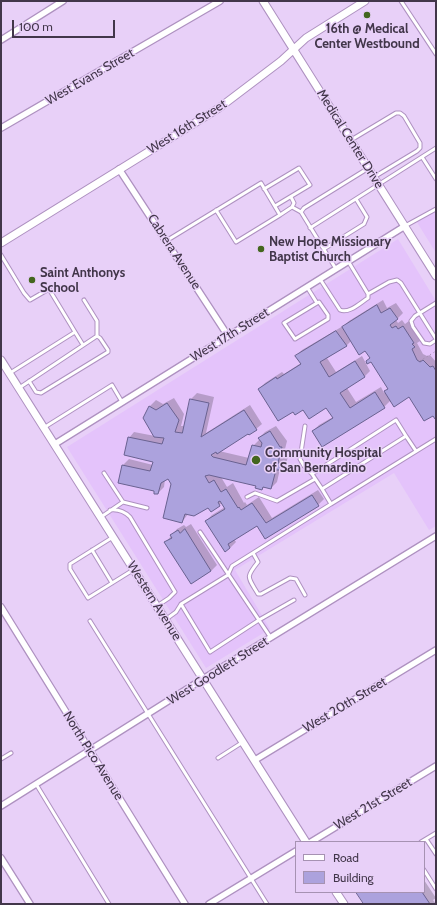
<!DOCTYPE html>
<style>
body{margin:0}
#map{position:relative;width:437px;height:905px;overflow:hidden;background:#e8d0f8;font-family:Cabin,sans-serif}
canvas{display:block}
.frame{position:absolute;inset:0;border:2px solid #42364a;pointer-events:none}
.legend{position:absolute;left:295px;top:841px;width:130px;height:52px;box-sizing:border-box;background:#e8d0f8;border:1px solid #a692b2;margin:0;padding:5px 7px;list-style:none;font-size:12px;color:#42364a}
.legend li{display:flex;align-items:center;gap:8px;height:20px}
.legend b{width:20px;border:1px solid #a692b2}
.scale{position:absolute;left:12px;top:20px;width:103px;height:18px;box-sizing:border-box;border:2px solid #42364a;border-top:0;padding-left:5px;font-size:12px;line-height:14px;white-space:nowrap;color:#42364a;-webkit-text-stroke:3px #e8d0f8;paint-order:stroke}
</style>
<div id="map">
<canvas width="437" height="905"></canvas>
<div class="frame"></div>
<ul class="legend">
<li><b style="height:5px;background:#fff"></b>Road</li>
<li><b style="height:11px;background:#aca2dd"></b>Building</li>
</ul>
<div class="scale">100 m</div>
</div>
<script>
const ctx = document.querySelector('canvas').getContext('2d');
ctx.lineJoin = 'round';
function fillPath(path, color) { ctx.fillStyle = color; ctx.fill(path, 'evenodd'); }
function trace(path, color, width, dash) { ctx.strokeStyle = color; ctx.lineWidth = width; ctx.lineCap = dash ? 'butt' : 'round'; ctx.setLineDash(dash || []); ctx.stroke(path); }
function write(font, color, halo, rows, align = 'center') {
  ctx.font = font + ' Cabin,sans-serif'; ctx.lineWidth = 3; ctx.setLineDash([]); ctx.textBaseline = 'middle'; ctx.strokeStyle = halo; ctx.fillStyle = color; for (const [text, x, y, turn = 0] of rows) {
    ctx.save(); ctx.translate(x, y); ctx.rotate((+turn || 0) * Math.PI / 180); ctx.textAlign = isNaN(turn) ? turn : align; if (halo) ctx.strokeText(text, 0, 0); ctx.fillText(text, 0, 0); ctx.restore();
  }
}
fillPath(new Path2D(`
 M 436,207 L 436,253 L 415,219 Z
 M 398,239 L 436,301 L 436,526 L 429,530 L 394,473 L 235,570 L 270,629 L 206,668 L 67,447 Z`), '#e4c3fb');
fillPath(new Path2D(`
 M 383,300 L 387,308 L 396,303 L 403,313 L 396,320 L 398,323 L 402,320 L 405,324 L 409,321 L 419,337 L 418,338 L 420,341 L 417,343 L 423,354 L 427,356 L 430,355 L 436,362 L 436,416 L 409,396 L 391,400 L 384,407 L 313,431 L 319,425 L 333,417 L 327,407 L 303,409 L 293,411 L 259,389 L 265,383 L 282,372 L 284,374 L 301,363 L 296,356 L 302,350 L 343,326 L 343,327 L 349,321 ZM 351,341 L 366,350 L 389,388 L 384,393 L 381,387 L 356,402 L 347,388 L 365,376 L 370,371 L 362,356 L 336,372 L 327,358 L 346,346 Z
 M 197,393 L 214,397 L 206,433 L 250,405 L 262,424 L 256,429 L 249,432 L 219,451 L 249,458 L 253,446 L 259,440 L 261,440 L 259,438 L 265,432 L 276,426 L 287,441 L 283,457 L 288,457 L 286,463 L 280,469 L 277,482 L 271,488 L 264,487 L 262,489 L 257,485 L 221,477 L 227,487 L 233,483 L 244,503 L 245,502 L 247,505 L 259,497 L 272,518 L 318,490 L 324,499 L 318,505 L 266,538 L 257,525 L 234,539 L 236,542 L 230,548 L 206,521 L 212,515 L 225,507 L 222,503 L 219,505 L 208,507 L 188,514 L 182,522 L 172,484 L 168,478 L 165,479 L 164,487 L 158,493 L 155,490 L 119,482 L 123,465 L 129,459 L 153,465 L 154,461 L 129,438 L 134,432 L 155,436 L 144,418 L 150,406 L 156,400 L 163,404 L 174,398 L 184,414 L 181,426 L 185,426 L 191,399 Z
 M 191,524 L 217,565 L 211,571 L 191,583 L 166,542 L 177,529 L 184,525 L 186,527 Z
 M 424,880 L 436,898 L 433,900 L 436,904 L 365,904 L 357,892 L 424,892 Z`), '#0003');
const building = new Path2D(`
 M 377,305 L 381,313 L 390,308 L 398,319 L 390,325 L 392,328 L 396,326 L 398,329 L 403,326 L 414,343 L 412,344 L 415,347 L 412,349 L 417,360 L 420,362 L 423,360 L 430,367 L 433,366 L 436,371 L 436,418 L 435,419 L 433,416 L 424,421 L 409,397 L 394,407 L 384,391 L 388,389 L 371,362 L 367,364 L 366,361 L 370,358 L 365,351 L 359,355 L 342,327 Z
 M 336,331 L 347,346 L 320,362 L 329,377 L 355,361 L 365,377 L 340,393 L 350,408 L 375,392 L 385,408 L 322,447 L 312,431 L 333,418 L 326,408 L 309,419 L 303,410 L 295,415 L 293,412 L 278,421 L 258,389 L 276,377 L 277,379 L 301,364 L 295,356 Z
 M 190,399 L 209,403 L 201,437 L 244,410 L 257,430 L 249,435 L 248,434 L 217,454 L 216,452 L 211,455 L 213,457 L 246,465 L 252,445 L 261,447 L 262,443 L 258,438 L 270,431 L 280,447 L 282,447 L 278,463 L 282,463 L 281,470 L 276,470 L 271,489 L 263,487 L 262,490 L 255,488 L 256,486 L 209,475 L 205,476 L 209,483 L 214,480 L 221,492 L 226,489 L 238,508 L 239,507 L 241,510 L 252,503 L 266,523 L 312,495 L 319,506 L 265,539 L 257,526 L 228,544 L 230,548 L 225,552 L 205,521 L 225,509 L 220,501 L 218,502 L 220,506 L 211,512 L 208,508 L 194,516 L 185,514 L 182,523 L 163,518 L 171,484 L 168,479 L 161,483 L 158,494 L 154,494 L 154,491 L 118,483 L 122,465 L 150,471 L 153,462 L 124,455 L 128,437 L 162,444 L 164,438 L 154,437 L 143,418 L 149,406 L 156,410 L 167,403 L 179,420 L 175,432 L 182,433 Z
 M 185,529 L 211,571 L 191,584 L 164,542 L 172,538 L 170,535 L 178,530 L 180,533 Z
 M 356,892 L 422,892 L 430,904 L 364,904 Z`);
fillPath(building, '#aca2dd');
trace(building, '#6a6291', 1);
const service = new Path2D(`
 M 401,1 L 436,54
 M 351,140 L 396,113 L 400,113 L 404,116 L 420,143 L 420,148 L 417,151 L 374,177
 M 422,157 L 436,179
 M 264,189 L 299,168 L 310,185 L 275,206
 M 291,197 L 294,203 L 292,207
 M 280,215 L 292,207 L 301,212
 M 405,226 L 436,209
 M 310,228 L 436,148
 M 166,241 L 261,183 L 280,215 L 236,242 L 216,210
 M 324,249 L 364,224 L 367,217 L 356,199
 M 1,255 L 24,293 L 30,300 L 49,289 L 75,332 L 10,373
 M 336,269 L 301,212 L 304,208 L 367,169
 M 320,279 L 340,310 C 349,314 360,303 368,298 L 368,294 L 348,261
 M 307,287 L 317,303 L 319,302 L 328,315 L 328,319 L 295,339 L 284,323 L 317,303
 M 368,294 L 389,282 L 397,280 L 401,283 L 436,339
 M 436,303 L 415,316 L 411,321 L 413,327 L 424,343 L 430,344 L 436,340
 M 75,332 L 83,345
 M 29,381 L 36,392 L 41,393 L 108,352 L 108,350 L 100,338 L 97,336 L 97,321 L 84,300
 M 19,388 L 97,336
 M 305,426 L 300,459 L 304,466 L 312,474
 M 45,427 L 112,385 L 122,402
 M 416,451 L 406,436 L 322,489 L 331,504 L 436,439
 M 322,489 L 312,474 L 396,420 L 406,436
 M 247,497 L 255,493 L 277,501 L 315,479
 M 123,502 L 147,508
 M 110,510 C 118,509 125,512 130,517 L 175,592 L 169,598 L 157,606
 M 101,517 L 123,502 L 104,473
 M 200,532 L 271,638
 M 113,537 L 70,564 L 70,569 L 88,598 L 133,570
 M 92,550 L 112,583
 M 253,553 L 258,562 C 245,578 248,577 258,594 L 261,594 L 290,578 L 296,579 L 305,595
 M 181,604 L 210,652 L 259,620 L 294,600
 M 165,620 L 176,612 L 181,604 L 228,575 L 232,566 L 331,504
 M 90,621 L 267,904
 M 218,758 L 243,742
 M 1,759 L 11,753
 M 36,784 L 109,904
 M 426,839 L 436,854
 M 421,842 L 436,833
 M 424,870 L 436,889`);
const minor = new Path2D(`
 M 1,40 L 63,1
 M 1,128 L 220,1
 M 119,169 L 228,336
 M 55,444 L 405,226
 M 1,607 L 185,904
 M 255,760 L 436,650
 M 1,806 L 203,679 L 436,536
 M 311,842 L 436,766
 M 1,858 L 30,904
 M 209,904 L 296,851`);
const tertiary = new Path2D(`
 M 263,1 L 436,276
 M 1,243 L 219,108 L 281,61 L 306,38 L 365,1
 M 1,360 L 306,842
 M 336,892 L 344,904`);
trace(service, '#ae91c0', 5);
trace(minor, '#ae91c0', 8);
trace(tertiary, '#ae91c0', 9);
trace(new Path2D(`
 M 420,361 L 436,351`), '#9a88a6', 1, [1, 3]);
trace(service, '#fff', 3);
trace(minor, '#fff', 5.5);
trace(tertiary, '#fff', 7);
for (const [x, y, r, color] of [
 [367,15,4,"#43661e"],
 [261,249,4,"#43661e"],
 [32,280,4,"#43661e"],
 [256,460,5,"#43661e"]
]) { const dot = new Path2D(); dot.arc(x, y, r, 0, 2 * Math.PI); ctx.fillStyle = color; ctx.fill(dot); trace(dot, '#e8d0f8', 1.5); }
write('bold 13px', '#42364a', '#e8d0f8', [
 ["16th @ Medical",367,29,"center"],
 ["Center Westbound",367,44,"center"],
 ["New Hope Missionary",269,242],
 ["Baptist Church",269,257],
 ["Saint Anthonys",40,273],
 ["School",40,288],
 ["Community Hospital",265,453],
 ["of San Bernardino",265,468]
], 'left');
write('13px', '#42364a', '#e8d0f8', [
 ["West Evans Street",90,77,-30],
 ["West 16th Street",187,127,-32],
 ["Medical Center Drive",350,139,58],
 ["Cabrera Avenue",174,252,57],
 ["West 17th Street",230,335,-32],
 ["Western Avenue",154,601,58],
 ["West Goodlett Street",218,671,-32],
 ["West 20th Street",345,705,-31],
 ["North Pico Avenue",93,756,58],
 ["West 21st Street",373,804,-31]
]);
</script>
